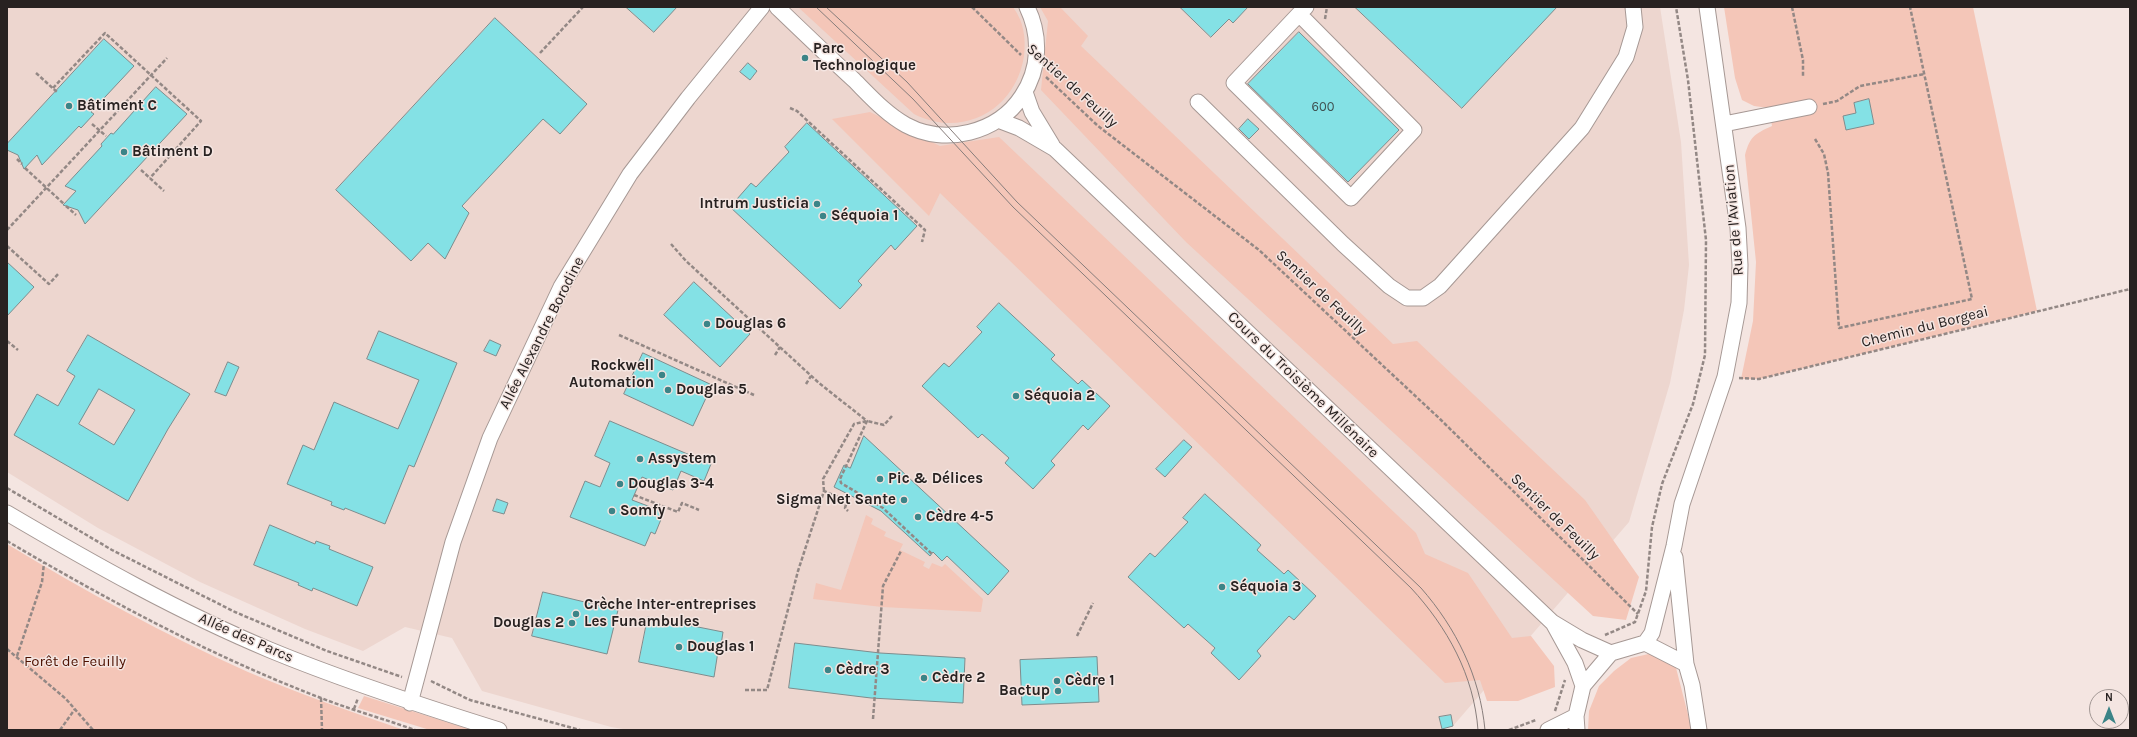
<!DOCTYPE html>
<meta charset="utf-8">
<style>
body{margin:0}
#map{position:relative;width:2137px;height:737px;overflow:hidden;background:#f4e5e1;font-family:Karla,sans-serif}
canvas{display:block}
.frame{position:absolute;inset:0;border:8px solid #282221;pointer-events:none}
.north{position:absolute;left:2089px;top:689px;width:40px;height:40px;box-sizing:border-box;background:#f4e5e1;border:1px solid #a29794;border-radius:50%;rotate:0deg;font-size:11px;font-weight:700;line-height:16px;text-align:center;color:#282221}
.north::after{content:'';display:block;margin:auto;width:14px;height:18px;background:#3b8487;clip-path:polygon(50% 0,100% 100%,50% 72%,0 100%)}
</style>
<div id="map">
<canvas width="2137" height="737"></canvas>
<div class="frame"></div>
<div class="north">N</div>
</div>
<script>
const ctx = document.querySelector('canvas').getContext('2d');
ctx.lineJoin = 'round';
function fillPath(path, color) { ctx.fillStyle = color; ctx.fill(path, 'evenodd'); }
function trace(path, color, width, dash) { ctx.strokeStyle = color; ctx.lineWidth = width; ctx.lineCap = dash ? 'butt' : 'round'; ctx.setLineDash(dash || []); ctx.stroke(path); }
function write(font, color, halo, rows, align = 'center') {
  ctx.font = font + ' Karla,sans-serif'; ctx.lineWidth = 3; ctx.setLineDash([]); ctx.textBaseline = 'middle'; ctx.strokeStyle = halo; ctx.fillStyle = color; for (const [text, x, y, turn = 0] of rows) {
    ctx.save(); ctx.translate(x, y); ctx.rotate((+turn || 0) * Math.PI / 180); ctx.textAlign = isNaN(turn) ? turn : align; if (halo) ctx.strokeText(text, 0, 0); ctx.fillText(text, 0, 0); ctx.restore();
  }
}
fillPath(new Path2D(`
 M 7,7 L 1660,7 L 1681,142 L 1689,265 L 1684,310 L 1670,383 L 1629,522 L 1453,726 L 1435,730 L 629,730 L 611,727 L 482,691 L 452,638 L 405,627 L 363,651 L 305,629 L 200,582 L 98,528 L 7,472 Z`), '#edd6cf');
fillPath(new Path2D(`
 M 798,7 L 1013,7 C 1024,22 1026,38 1024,56 C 1016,110 962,139 914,114 Z
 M 1040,7 L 1060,7 L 1088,36 L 1081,46 L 1393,344 L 1417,341 L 1585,500 L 1639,577 L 1626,620 L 1593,616 L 1186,242 L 1041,90 L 1048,21 Z
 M 1724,7 L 1973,7 L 2037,311 L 1759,379 L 1741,379 L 1753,321 L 1756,262 L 1745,155 C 1750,137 1754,134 1772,126 L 1769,108 L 1754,106 L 1742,100 L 1735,78 Z
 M 870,112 L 940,146 L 999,137 L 1416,533 L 1425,554 L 1468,573 L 1512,638 L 1531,636 L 1554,666 L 1555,687 L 1518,701 L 1487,701 L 1480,680 L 1445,683 L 940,193 L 929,216 L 832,119 Z
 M 866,515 L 873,519 L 871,524 L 886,532 L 884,536 L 903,544 L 900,550 L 925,562 L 923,566 L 929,569 L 932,563 L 942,567 L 945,564 L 983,599 L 981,612 L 882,607 L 813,599 L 816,583 L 841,590 Z
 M 7,544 C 85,591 165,635 248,672 C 299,694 352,712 404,730 L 7,730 Z
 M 1653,653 L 1675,664 L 1692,730 L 1588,730 L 1589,711 L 1599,686 L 1614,671 L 1631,658 Z
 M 364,696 L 472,730 L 430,730 L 358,708 Z`), '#f4c6b8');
const building = new Path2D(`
 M 626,7 L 677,7 L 654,32 Z
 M 1180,7 L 1248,7 L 1233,23 L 1229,19 L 1211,37 Z
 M 1355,7 L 1557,7 L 1462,108 Z
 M 495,18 L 587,104 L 560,134 L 543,119 L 462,206 L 469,213 L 445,259 L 428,243 L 411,261 L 336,190 Z
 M 1299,32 L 1399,130 L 1348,182 L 1248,84 Z
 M 104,39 L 134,66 L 91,112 L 94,114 L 81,128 L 79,126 L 42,165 L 37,155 L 24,169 L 18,155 L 7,150 L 7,144 Z
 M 748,63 L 757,71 L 750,80 L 740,72 Z
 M 156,87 L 187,114 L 85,224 L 78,210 L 63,205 L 76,191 L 65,186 L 102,146 L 101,144 L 111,133 L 113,134 Z
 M 1869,99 L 1874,124 L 1846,130 L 1843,116 L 1856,113 L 1854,103 Z
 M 1248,119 L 1259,129 L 1249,139 L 1239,129 Z
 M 807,123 L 917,226 L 895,250 L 891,245 L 858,281 L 862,285 L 840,309 L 730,207 L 751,183 L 756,187 L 789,152 L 785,147 Z
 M 7,262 L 34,287 L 7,316 Z
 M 694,282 L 750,334 L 720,367 L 664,315 Z
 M 999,303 L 1055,355 L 1051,359 L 1078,384 L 1082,380 L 1110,406 L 1088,430 L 1083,425 L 1051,461 L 1055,465 L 1033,489 L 1005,463 L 1009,458 L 982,434 L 978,438 L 922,386 L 944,363 L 949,367 L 982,332 L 977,327 Z
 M 379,331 L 457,363 L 414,467 L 409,465 L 385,524 L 345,508 L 344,510 L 331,505 L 332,502 L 287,484 L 303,445 L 314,450 L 334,402 L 398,429 L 419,380 L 367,359 Z
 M 88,335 L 190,394 L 168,429 L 128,501 L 14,435 L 37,394 L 58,406 L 75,376 L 67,371 ZM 99,389 L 135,410 L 114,445 L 79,424 Z
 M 490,340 L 501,345 L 496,356 L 484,351 Z
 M 643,353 L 712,385 L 693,426 L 624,394 Z
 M 228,362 L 239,367 L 226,396 L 215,392 Z
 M 610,421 L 711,464 L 704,481 L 681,471 L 673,490 L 642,477 L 632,500 L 664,512 L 655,534 L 651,532 L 645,546 L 570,517 L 585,481 L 600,487 L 610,463 L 595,456 Z
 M 864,436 L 1009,571 L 988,595 L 947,556 L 942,561 L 933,552 L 930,556 L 881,511 L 834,487 L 844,465 L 850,468 Z
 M 1184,440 L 1192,447 L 1165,477 L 1156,469 Z
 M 1205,494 L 1261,545 L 1257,550 L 1284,574 L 1288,570 L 1316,596 L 1294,620 L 1289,616 L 1257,651 L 1261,656 L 1239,680 L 1211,653 L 1215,648 L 1188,624 L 1184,628 L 1128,577 L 1150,553 L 1155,557 L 1188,522 L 1183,518 Z
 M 497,499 L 508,503 L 504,514 L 493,511 Z
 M 270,525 L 315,544 L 316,541 L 330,546 L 329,549 L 373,567 L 357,606 L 313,588 L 312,591 L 298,585 L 299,583 L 254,565 Z
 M 543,592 L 618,610 L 607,654 L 532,636 Z
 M 648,617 L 723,632 L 721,645 L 719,645 L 714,677 L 639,662 Z
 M 795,643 L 880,653 L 965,658 L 963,703 L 871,698 L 789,688 Z
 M 1097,657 L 1099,702 L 1022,705 L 1020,660 Z
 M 1451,715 L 1453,726 L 1442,729 L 1439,717 Z`);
fillPath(building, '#84e1e5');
trace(building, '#7e8d8e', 1);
const minor = new Path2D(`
 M 777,7 C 802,31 828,56 854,80 C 870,96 886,114 906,125 C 945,146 998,133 1022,96 C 1040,69 1041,36 1027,7
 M 1299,14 L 1414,130 L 1351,198 L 1234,83 L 1299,14 L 1306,7
 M 1025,92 L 1032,112 L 1052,145
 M 1198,102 L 1343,244 L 1389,286 L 1407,298 L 1423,298 L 1440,286 L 1582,128 L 1626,57 L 1635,27 L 1633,7
 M 998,120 L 1019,128 L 1055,149 L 1552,622 L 1582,640 L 1611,653
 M 1724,124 L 1809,107
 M 7,513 C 92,563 179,612 270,650 C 345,681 422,706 499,730
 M 1675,557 L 1686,664 L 1692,685 L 1699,730
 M 1553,623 L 1575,663 L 1583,686
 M 1645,643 L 1652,633 L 1674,546 L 1682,504 L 1725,377 L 1739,303 L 1740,265 L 1738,228 L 1707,7
 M 410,703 L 453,542 L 490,438 L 561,287 L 630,174 L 688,98 L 762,7
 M 1548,730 L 1576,716
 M 1577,730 L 1576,716 L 1583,686 L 1611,653 L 1645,643 L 1686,664`);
trace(minor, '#a69894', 17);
trace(new Path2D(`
 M 972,7 L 1021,55
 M 1792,7 L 1803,60 L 1803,77
 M 1325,19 L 1327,7
 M 540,53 L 583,7
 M 36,73 L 57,92
 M 1046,77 L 1098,126 L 1259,250 L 1440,419 L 1638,614
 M 53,88 L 105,33 L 201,121 L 150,178
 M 1823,104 L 1837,101 L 1860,86 L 1924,74
 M 790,108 L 797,111 L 925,230 L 922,242
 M 92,124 L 106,136
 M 1815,139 L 1824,154 L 1828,173 L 1839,328 L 1972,299 L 1910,7
 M 17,159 L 22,164
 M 25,168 L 64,204
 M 141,170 L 164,191
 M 66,206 L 76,215
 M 7,230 L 167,58
 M 671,244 L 686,261 L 819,383 L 867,421 L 840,479 L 841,483 L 883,508 L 932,554
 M 7,246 L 49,284 L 59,273
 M 619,335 L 754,395
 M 7,341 L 18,350
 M 775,355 L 780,347
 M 1739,378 L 1759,379 L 2130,289
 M 806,384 L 811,376
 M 7,488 L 112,550 L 235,612 L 327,651 L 402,677
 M 824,491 L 823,479 L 854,424 L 867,421 L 884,425 L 892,416
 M 634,495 L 678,512 L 682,503 L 699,510
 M 7,541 C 108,600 211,656 321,698 C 352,710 384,719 415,730
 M 1605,635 L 1635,622 L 1646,591 L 1652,527 L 1662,484 L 1693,404 L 1705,355 L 1706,240 L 1688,80 L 1676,7
 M 1077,636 L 1093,603
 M 7,649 L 66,699 L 93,730
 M 17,656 L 42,582 L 44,563
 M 431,681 L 470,700 L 580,730
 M 745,690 L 767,690 L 798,571 L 824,491 L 847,501 L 845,508 L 848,511
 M 321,698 L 322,730
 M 354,709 L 358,698
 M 1555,711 L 1565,680
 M 873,719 L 883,586 L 901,551
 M 60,730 L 75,709
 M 1509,730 L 1536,720`), '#938885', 2.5, [4, 2]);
trace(minor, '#fff', 15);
trace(new Path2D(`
 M 816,7 L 913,99 L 1013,207 L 1411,588 C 1447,627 1474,675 1478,730
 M 826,7 L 907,82 L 1017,202 L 1421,588 C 1456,628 1480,676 1485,730`), '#877d7b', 1);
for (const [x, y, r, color] of [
 [805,58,4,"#3b8487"],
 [69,106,4,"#3b8487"],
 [124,152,4,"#3b8487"],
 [817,204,4,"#3b8487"],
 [823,216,4,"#3b8487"],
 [707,324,4,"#3b8487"],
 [662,375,4,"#3b8487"],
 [668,390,4,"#3b8487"],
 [1016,396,4,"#3b8487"],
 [640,459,4,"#3b8487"],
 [880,479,4,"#3b8487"],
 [620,484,4,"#3b8487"],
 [904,500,4,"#3b8487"],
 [612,511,4,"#3b8487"],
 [918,517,4,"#3b8487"],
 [1222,587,4,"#3b8487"],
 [576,614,4,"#3b8487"],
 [572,623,4,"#3b8487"],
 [679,647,4,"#3b8487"],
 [828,670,4,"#3b8487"],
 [924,678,4,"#3b8487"],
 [1057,681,4,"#3b8487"],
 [1058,691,4,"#3b8487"]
]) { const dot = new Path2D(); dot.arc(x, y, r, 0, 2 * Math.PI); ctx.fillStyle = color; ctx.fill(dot); trace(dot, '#f4e5e1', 1.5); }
write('13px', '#3f5252', null, [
 ["600",1323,107]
]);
write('bold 15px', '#282221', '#f4e5e1', [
 ["Parc",813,49],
 ["Technologique",813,66],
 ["Bâtiment C",77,106],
 ["Bâtiment D",132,152],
 ["Intrum Justicia",809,204,"right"],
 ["Séquoia 1",831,216],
 ["Douglas 6",715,324],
 ["Rockwell",654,366,"right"],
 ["Automation",654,383,"right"],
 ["Douglas 5",676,390],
 ["Séquoia 2",1024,396],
 ["Assystem",648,459],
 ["Pic & Délices",888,479],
 ["Douglas 3-4",628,484],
 ["Sigma Net Sante",896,500,"right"],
 ["Somfy",620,511],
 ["Cèdre 4-5",926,517],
 ["Séquoia 3",1230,587],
 ["Crèche Inter-entreprises",584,605],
 ["Les Funambules",584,622],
 ["Douglas 2",564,623,"right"],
 ["Douglas 1",687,647],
 ["Cèdre 3",836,670],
 ["Cèdre 2",932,678],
 ["Cèdre 1",1065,681],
 ["Bactup",1050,691,"right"]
], 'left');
write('15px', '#282221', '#f4e5e1', [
 ["Sentier de Feuilly",1072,86,42],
 ["Rue de l'Aviation",1734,220,-95],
 ["Sentier de Feuilly",1321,293,43],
 ["Chemin du Borgeai",1925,327,-14],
 ["Allée Alexandre Borodine",542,333,-63],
 ["Cours du Troisième Millénaire",1303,385,44],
 ["Sentier de Feuilly",1555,517,44],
 ["Allée des Parcs",246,638,24]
]);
write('15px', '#4e1100', '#f4e5e1', [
 ["Forêt de Feuilly",75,662]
]);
</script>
